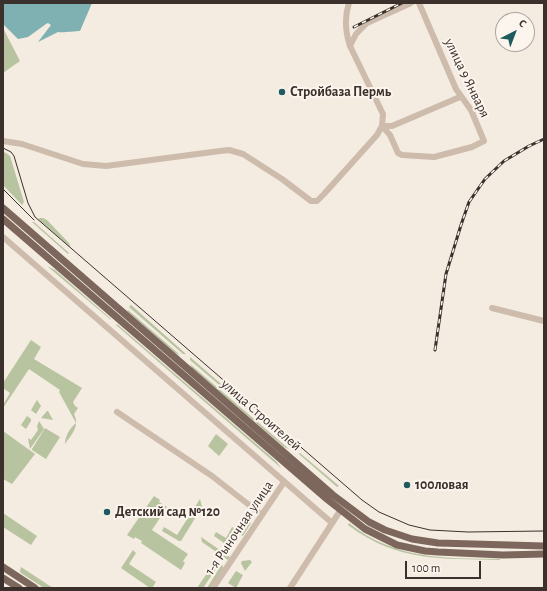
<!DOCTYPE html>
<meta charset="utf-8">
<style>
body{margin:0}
#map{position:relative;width:547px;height:591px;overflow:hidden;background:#f4ebe1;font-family:"Alegreya Sans",sans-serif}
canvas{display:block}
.frame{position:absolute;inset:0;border:4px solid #3b302b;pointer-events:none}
.north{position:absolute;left:495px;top:12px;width:40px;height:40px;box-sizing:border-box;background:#fbf5ee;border:1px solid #aea6a0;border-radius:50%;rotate:42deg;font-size:11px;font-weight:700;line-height:16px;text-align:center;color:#3b302b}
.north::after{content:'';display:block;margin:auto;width:14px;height:18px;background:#1f5a5e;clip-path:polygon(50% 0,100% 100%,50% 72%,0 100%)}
.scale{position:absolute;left:405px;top:561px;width:76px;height:18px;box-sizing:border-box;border:2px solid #3b302b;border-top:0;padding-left:5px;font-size:12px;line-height:14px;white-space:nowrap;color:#3b302b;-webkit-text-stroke:3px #fbf5ee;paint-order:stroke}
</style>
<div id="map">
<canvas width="547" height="591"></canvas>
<div class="frame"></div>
<div class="north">С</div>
<div class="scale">100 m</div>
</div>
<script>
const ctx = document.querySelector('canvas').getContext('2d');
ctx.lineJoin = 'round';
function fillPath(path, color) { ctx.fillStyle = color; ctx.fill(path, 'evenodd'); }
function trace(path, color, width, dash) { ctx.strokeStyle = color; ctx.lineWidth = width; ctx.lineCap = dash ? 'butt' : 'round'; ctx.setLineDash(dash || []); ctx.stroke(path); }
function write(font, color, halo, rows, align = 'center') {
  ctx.font = font + ' "Alegreya Sans",sans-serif'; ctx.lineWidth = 4; ctx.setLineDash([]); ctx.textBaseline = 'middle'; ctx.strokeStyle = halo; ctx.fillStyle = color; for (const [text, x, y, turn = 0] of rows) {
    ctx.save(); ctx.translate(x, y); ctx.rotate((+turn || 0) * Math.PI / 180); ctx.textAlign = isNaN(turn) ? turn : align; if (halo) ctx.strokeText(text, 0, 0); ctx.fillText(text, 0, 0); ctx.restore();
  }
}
fillPath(new Path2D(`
 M 3,28 L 20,61 L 3,73 Z
 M 3,152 L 6,153 L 10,156 L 24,202 L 22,205 L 3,185 Z
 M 40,218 L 43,218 L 47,220 L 69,243 L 71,248 L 38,219 Z
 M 32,222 L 34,222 L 69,253 L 68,254 Z
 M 47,266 L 55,270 L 111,319 L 111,320 Z
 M 131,305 L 186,354 L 183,354 L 129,307 Z
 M 128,310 L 180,355 L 175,353 L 127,311 Z
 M 117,324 L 276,461 L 281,468 L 116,325 Z
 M 31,340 L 41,347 L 34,359 L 82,388 L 73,402 L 75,406 L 78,408 L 74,414 C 80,426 72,434 65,444 C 65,436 70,428 76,423 L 59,392 L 60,390 L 29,369 L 3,408 L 3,405 L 10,393 L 3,388 L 3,383 Z
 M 190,357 L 295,448 L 293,448 L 190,360 Z
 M 190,364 L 282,443 L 289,449 L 284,447 L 193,369 Z
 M 37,400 L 41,406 L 36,414 L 31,410 Z
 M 47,411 L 48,411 L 53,420 L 41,418 Z
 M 27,416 L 31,419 L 31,421 L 26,429 L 21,425 Z
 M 39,421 L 44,429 L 30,449 L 28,438 L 31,440 L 38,430 L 37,426 Z
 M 45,428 L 60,437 L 46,459 L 32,450 L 32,449 Z
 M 3,431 L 35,454 L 12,484 L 3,479 Z
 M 216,434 L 228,444 L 219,456 L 208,446 Z
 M 300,453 L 339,486 L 337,487 L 299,454 Z
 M 154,496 L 160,500 L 159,502 L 167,507 L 152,530 L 188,554 L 183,561 L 185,563 L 181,570 L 141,543 L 142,541 L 135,537 L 134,539 L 127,535 Z
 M 200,499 L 202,507 L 181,541 L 179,541 L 162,531 L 164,527 L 177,535 Z
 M 3,513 L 37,536 L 31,545 L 3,527 Z
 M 243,517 L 251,523 L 243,536 L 237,532 L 231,540 L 228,538 L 224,543 L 214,536 L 216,532 L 226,538 L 232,527 L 239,531 L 245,523 L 240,520 Z
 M 349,523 C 395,560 444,558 500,559 L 500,560 C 441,558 399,563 348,525 Z
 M 201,537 L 230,557 L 228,560 L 202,542 Z
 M 133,550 L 136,553 L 129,564 L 156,582 L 152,588 L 150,588 L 121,568 Z
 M 216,560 L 220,563 L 203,588 L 197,588 Z
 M 250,560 L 252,562 L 245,571 L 241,563 L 242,561 Z
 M 222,564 L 223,568 L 211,588 L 207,588 Z
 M 21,567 L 53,588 L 44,588 L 21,573 L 20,571 Z
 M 236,571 L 243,575 L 236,588 L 228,583 Z`), '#b8c4a0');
fillPath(new Path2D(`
 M 3,3 L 92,3 L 80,31 C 74,31 63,33 58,32 L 38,42 L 51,25 L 48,23 L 46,24 L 28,37 L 18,39 L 3,24 Z`), '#7fb0b2');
trace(new Path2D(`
 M 350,46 L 356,34 L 367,23 L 411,3
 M 382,126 L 390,135 L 398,153 L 402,155 L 434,157 L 472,147 L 484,141 L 471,110 L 456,89 L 419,3
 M 382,126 L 392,126 L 460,97
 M 3,141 L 22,144 L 83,164 L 106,166 L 220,151 L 229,150 L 243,154 L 282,179 L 311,201 L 317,201 L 324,194 L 377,135 L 382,126 L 383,114 L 350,46 C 345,31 344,18 349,3
 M 3,237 L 332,523
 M 492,308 L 544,321
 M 117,412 L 212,476 L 262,515
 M 213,588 L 284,482
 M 290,588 L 340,511`), '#cdbbac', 6);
trace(new Path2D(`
 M 3,208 L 333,495 L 369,522 L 385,530 L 412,539 L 438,543 L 544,546
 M 3,219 L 328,500 L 365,529 L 397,545 L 425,551 L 438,552 L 503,555 L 544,554
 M 3,567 L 35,588
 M 3,578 L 19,588`), '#7d675c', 7);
trace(new Path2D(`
 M 3,148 L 11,152 L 14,156 L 28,203 L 35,217 L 362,500 L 379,512 L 409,525 L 430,530 L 468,532 L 544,531
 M 3,189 L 34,220`), '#3b302b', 1);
const rail = new Path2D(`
 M 354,27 L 402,3
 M 435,350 L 446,274 L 461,225 L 469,202 L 485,179 L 504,161 L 529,146 L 544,139`);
trace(rail, '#3b302b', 3);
trace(rail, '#fbf5ee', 1.5, [4.5]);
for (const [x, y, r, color] of [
 [282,92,4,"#1f5a5e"],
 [407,485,4,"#1f5a5e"],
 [107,512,4,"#1f5a5e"]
]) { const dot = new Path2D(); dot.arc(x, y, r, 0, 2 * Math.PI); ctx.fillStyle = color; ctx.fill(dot); trace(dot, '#fbf5ee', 1.5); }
write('14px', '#3b302b', '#fbf5ee', [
 ["улица 9 Января",467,78,64],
 ["улица Строителей",261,415,41],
 ["1-я Рыночная улица",239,528,-56]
]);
write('bold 14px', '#3b302b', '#fbf5ee', [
 ["Стройбаза Пермь",290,92],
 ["100ловая",415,485],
 ["Детский сад №120",115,512]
], 'left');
</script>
